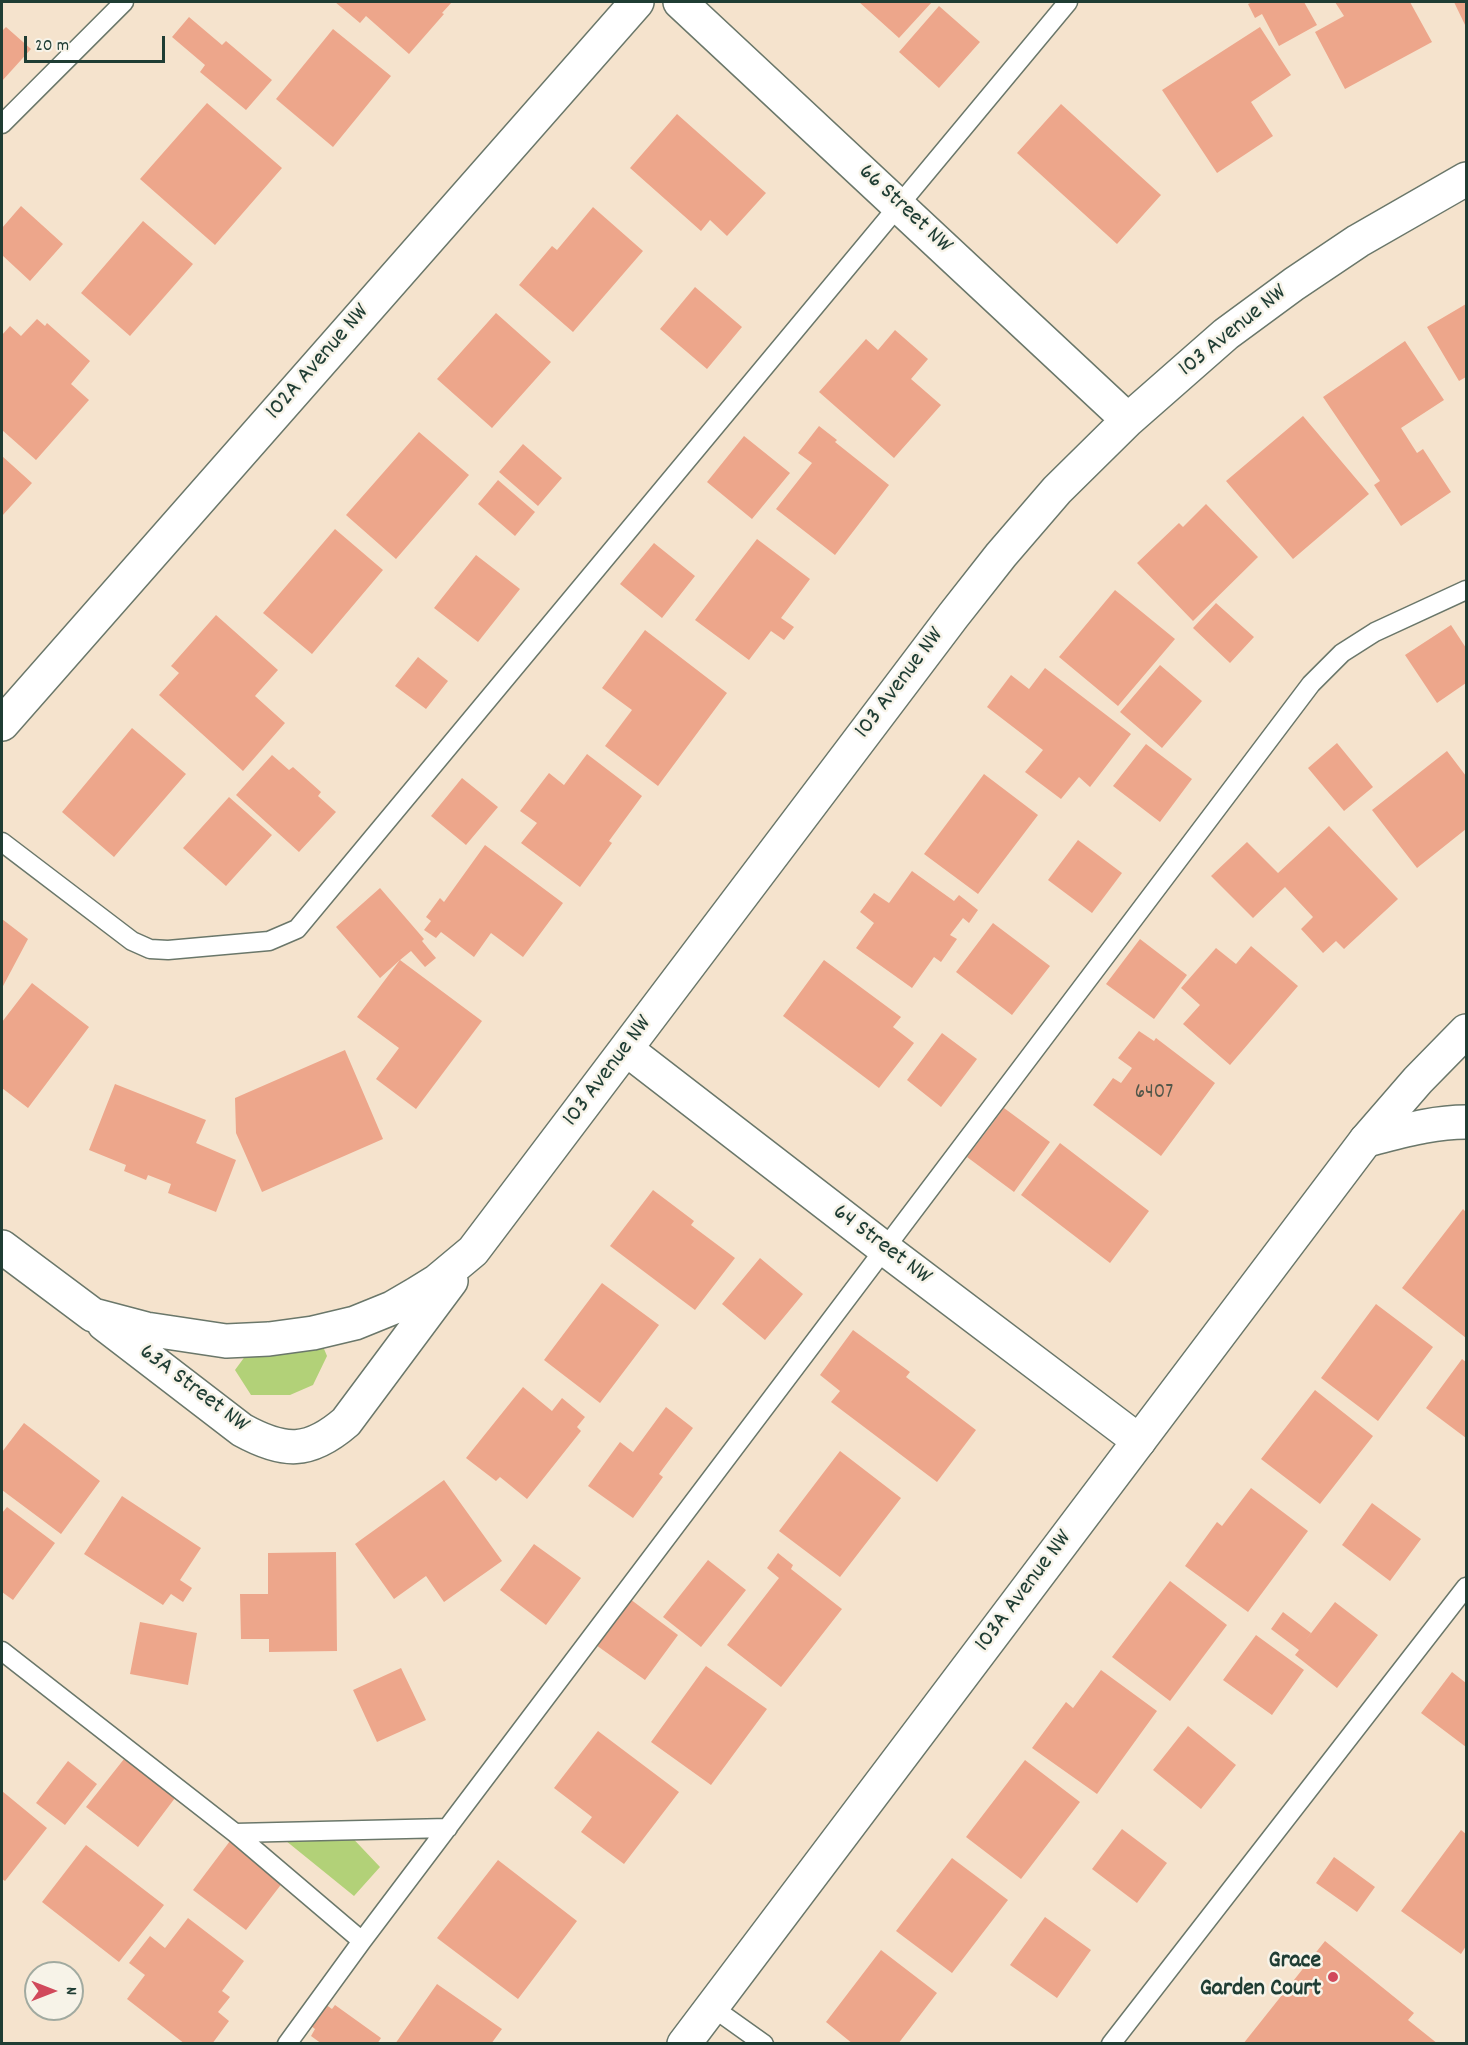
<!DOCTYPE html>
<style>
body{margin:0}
#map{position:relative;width:1468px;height:2045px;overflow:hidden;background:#f5e3cd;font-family:Dekko,sans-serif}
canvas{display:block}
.frame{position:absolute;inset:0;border:3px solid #1f3d34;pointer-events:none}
.north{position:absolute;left:24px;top:1961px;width:60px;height:60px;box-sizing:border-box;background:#f7f3e8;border:2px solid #a1aaa0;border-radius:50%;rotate:90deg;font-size:16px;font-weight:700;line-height:24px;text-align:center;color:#1f3d34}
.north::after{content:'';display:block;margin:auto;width:21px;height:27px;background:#d1495b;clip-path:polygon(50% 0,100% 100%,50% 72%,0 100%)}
.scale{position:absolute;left:24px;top:36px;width:141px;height:27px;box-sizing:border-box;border:3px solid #1f3d34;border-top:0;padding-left:8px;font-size:18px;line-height:21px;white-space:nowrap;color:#1f3d34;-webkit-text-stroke:4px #f7f3e8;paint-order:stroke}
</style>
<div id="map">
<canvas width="1468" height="2045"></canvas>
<div class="frame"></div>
<div class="north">N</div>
<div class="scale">20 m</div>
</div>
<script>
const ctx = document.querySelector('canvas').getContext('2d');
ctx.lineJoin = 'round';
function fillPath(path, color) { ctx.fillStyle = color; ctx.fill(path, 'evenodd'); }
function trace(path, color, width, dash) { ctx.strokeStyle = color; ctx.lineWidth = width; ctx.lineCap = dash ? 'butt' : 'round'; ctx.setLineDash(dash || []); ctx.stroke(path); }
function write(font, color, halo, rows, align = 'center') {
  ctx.font = font + ' Dekko,sans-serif'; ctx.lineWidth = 5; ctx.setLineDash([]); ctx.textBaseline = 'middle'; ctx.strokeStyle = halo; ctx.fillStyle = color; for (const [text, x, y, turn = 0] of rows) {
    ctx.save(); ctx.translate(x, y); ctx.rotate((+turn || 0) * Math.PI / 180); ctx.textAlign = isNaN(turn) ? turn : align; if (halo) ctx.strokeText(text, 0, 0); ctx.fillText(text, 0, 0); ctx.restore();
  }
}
fillPath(new Path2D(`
 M 322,1344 L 327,1356 L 313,1385 L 290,1395 L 251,1395 L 235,1370 L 246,1355 Z
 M 344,1829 L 380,1867 L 354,1896 L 275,1832 Z`), '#b2d178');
fillPath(new Path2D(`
 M 335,2 L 452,2 L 442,13 L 444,14 L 409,54 L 366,16 L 360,23 Z
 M 859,2 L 932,2 L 899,38 Z
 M 1253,2 L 1304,2 L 1317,25 L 1279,46 L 1262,14 L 1255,18 L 1248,4 Z
 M 1335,2 L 1410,2 L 1432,42 L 1345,89 L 1315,32 L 1344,16 Z
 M 1454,2 L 1466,2 L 1466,27 Z
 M 939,6 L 980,42 L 939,88 L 899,52 Z
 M 189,17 L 222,45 L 226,41 L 272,80 L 246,110 L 200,72 L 205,65 L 172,37 Z
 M 6,27 L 31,49 L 2,81 L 2,31 Z
 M 1260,27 L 1291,75 L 1251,102 L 1273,136 L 1217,173 L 1162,90 Z
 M 333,29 L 391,76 L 333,147 L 276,99 Z
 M 207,103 L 282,168 L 215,245 L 140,179 Z
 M 1061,104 L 1161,195 L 1117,244 L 1017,153 Z
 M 677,114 L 766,193 L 727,236 L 710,220 L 701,231 L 630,168 Z
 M 21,206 L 63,244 L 30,281 L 2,255 L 2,228 Z
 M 593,207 L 643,251 L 573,332 L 519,285 L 552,246 L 557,250 Z
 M 143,221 L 193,264 L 130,336 L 81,293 Z
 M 695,287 L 742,327 L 707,369 L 660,329 Z
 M 1466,304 L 1466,377 L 1459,381 L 1427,327 Z
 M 496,313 L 551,362 L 492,428 L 437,379 Z
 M 37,319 L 45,326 L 47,323 L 90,361 L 71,384 L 89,400 L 36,460 L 2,430 L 2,335 L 10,326 L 21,336 Z
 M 895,330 L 928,359 L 911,379 L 941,405 L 894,458 L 819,392 L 866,339 L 878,350 Z
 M 1405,341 L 1444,400 L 1401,428 L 1417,453 L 1423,449 L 1451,492 L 1401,526 L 1374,485 L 1380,481 L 1323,397 Z
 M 1303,416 L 1369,494 L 1293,559 L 1226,481 Z
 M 819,426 L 837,440 L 835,442 L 889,485 L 835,555 L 776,509 L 812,463 L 798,453 Z
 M 419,432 L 469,475 L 396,559 L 346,515 Z
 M 744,436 L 790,473 L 752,519 L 707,482 Z
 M 523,444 L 562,478 L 538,506 L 499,472 Z
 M 2,456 L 32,483 L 2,516 Z
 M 498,480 L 535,512 L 515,536 L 478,504 Z
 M 1206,504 L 1258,557 L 1193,621 L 1137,563 L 1179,523 L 1183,527 Z
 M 335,529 L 383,570 L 312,654 L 263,613 Z
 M 757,539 L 810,579 L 781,618 L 794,627 L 784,640 L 771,631 L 749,660 L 695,620 Z
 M 654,543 L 695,576 L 662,618 L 620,584 Z
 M 476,555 L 520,589 L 478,642 L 434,608 Z
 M 1115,590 L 1175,639 L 1118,706 L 1059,657 Z
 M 1216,603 L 1254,637 L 1230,663 L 1193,628 Z
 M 216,615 L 278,670 L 255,696 L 285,723 L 243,771 L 159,695 L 179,673 L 171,666 Z
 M 1451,625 L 1466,648 L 1466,683 L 1437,703 L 1405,655 Z
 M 645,630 L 727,693 L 658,786 L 605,746 L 632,710 L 602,688 Z
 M 418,657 L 448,681 L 426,709 L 395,686 Z
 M 1160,665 L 1202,701 L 1162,748 L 1120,712 Z
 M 1045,668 L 1131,734 L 1090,787 L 1079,777 L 1061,799 L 1025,772 L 1043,750 L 987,707 L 1011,675 L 1029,689 Z
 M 132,728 L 186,774 L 114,857 L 62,812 Z
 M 1337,743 L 1373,787 L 1344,811 L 1308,768 Z
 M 1146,744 L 1192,779 L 1160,822 L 1113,786 Z
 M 1447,751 L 1466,776 L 1466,829 L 1417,868 L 1372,810 Z
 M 587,754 L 642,796 L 609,841 L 612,843 L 580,887 L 521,843 L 537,823 L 520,811 L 549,773 L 564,785 Z
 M 272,755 L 289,770 L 293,767 L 321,792 L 318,796 L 336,812 L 299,852 L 236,795 Z
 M 984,774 L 1038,815 L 978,894 L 924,854 Z
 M 462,778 L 498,807 L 466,845 L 431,816 Z
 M 229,797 L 272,835 L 226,886 L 183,848 Z
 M 1329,826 L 1398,899 L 1344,949 L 1336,941 L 1323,953 L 1301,929 L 1313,917 L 1285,887 L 1253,918 L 1211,876 L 1247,842 L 1278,873 Z
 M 1078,840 L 1122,873 L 1092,913 L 1048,880 Z
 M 485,845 L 563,903 L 523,957 L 491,933 L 474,957 L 441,932 L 436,938 L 424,930 L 431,921 L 426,917 L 440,898 L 444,902 Z
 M 912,871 L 954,901 L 959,895 L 978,910 L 969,923 L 963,918 L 950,935 L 957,939 L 941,962 L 934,957 L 912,988 L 856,948 L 874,923 L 860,912 L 874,893 L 889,903 Z
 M 380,888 L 424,939 L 422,941 L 436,958 L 425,967 L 411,951 L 400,960 L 482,1021 L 416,1109 L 376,1079 L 399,1048 L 357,1017 L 400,960 L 380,978 L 336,927 Z
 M 2,919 L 28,939 L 2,988 Z
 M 993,923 L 1050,966 L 1012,1015 L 956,972 Z
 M 1140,939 L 1187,975 L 1154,1019 L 1106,984 Z
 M 1251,946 L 1298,986 L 1230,1065 L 1183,1024 L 1200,1005 L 1181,988 L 1216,948 L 1236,964 Z
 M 824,960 L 901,1017 L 893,1027 L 914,1043 L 879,1088 L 783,1016 Z
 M 32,983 L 89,1027 L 28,1108 L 2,1088 L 2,1022 Z
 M 1139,1031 L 1154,1041 L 1156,1038 L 1215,1083 L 1161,1156 L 1093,1105 L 1113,1078 L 1121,1083 L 1132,1068 L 1118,1058 Z
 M 942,1033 L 977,1059 L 941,1107 L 907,1080 Z
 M 345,1050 L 383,1139 L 262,1192 L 236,1133 L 235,1098 Z
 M 115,1084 L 206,1120 L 196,1143 L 236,1160 L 216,1212 L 168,1193 L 171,1184 L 148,1175 L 146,1180 L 124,1171 L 126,1165 L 89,1150 Z
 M 1004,1108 L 1050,1142 L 1014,1192 L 967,1157 Z
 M 1060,1143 L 1149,1211 L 1110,1263 L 1021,1195 Z
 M 653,1190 L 694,1221 L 691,1225 L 735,1258 L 695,1310 L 610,1246 Z
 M 1463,1209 L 1466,1212 L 1466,1338 L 1402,1288 Z
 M 760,1258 L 803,1294 L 765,1340 L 722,1304 Z
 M 602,1283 L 659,1325 L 600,1403 L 544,1360 Z
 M 1376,1304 L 1433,1347 L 1378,1421 L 1321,1378 Z
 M 853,1330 L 910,1372 L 906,1377 L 976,1430 L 937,1482 L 831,1402 L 840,1391 L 820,1375 Z
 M 1462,1359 L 1466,1362 L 1466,1438 L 1426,1408 Z
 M 523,1387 L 552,1411 L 562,1398 L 585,1417 L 577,1427 L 581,1431 L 527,1499 L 500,1477 L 496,1481 L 466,1458 Z
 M 1315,1390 L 1373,1436 L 1320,1504 L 1261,1459 Z
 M 666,1407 L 693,1428 L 659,1474 L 663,1477 L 633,1518 L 588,1486 L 620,1442 L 633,1452 Z
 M 24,1423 L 100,1481 L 61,1534 L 2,1490 L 2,1452 Z
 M 840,1451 L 901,1498 L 840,1577 L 779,1531 Z
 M 444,1480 L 502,1561 L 444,1602 L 426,1576 L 394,1599 L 355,1544 Z
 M 1251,1488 L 1308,1531 L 1248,1612 L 1185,1566 L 1217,1522 L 1222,1526 Z
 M 122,1496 L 201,1548 L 180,1580 L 192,1588 L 183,1602 L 171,1594 L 163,1605 L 84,1554 Z
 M 1372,1503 L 1421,1539 L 1390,1581 L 1342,1545 Z
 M 7,1507 L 55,1543 L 13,1600 L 2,1592 L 2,1513 Z
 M 534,1544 L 581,1578 L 546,1625 L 500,1590 Z
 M 336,1552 L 337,1651 L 269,1652 L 269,1639 L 241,1639 L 240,1594 L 268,1594 L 268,1553 Z
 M 778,1553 L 793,1565 L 791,1569 L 842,1609 L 781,1687 L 727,1645 L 779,1578 L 767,1568 Z
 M 708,1560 L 746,1590 L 701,1647 L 663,1617 Z
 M 1170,1581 L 1227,1625 L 1170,1701 L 1112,1657 Z
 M 630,1599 L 678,1635 L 645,1680 L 596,1645 Z
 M 1335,1602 L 1378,1635 L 1337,1688 L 1295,1655 L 1299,1650 L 1271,1629 L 1283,1612 L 1311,1633 L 1305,1641 Z
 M 140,1622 L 197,1633 L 188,1685 L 130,1674 Z
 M 1256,1635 L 1304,1670 L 1272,1715 L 1223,1680 Z
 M 706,1666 L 767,1709 L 711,1785 L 651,1742 Z
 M 401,1668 L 426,1720 L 377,1742 L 353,1690 Z
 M 1101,1670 L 1157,1711 L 1097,1794 L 1032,1748 L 1066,1702 L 1073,1708 Z
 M 1452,1672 L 1466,1683 L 1466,1747 L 1421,1713 Z
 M 1188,1726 L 1236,1765 L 1201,1809 L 1153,1770 Z
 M 598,1731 L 679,1792 L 624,1864 L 581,1832 L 592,1817 L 554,1788 Z
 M 124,1759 L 175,1798 L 138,1847 L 86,1807 Z
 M 1025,1760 L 1080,1802 L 1021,1879 L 966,1837 Z
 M 68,1761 L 97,1784 L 65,1825 L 36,1803 Z
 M 2,1791 L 47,1828 L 5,1881 L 2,1879 Z
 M 1122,1829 L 1167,1863 L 1137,1903 L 1092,1869 Z
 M 1461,1830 L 1466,1834 L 1466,1946 L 1461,1954 L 1401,1911 Z
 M 230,1841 L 283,1882 L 246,1930 L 193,1890 Z
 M 86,1845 L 164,1905 L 119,1962 L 42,1902 Z
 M 1334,1857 L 1375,1887 L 1357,1912 L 1316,1883 Z
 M 952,1858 L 1008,1900 L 952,1973 L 896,1931 Z
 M 498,1860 L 577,1921 L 518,1999 L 437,1938 Z
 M 1045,1917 L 1091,1950 L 1057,1998 L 1010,1965 Z
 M 188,1918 L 244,1961 L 222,1991 L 230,1997 L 218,2012 L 229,2021 L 212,2044 L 185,2044 L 127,1999 L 145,1975 L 129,1963 L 150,1936 L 165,1948 Z
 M 1325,1941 L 1414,2013 L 1408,2020 L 1438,2044 L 1243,2044 Z
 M 881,1950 L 937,1993 L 898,2044 L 853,2044 L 826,2022 Z
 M 437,1984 L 502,2029 L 491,2044 L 395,2044 Z
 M 322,2002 L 332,2009 L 335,2005 L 381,2038 L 377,2044 L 322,2044 L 311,2036 L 315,2029 L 307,2023 Z`), '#eda68b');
const service = new Path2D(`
 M 2,124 L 124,2
 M 2,842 L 132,941 L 150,949 L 168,950 L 269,941 L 297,929 L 1068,2
 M 2,1651 L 235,1833 L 362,1941
 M 235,1833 L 448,1828
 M 712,2007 L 764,2044
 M 287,2044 L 362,1941 L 1311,684 L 1342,653 L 1375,632 L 1466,590
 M 1111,2044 L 1466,1587`);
const minor = new Path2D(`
 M 680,2 L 1128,420
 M 2,724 L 637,2
 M 626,1049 L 885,1249 L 1139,1441
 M 1366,1140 C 1399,1132 1432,1122 1466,1122
 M 2,1247 L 93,1315 L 146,1329 L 226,1341 L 269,1339 L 313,1333 L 355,1323 L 392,1308 L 416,1294 L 437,1281 L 473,1251 L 953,616 L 1001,555 L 1057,490 L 1128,420 L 1226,334 L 1294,284 L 1358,241 L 1466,179
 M 104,1324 L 242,1430 C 284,1453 309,1454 346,1422 L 451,1281`);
const tertiary = new Path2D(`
 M 684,2044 L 1366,1140 L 1418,1080 L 1466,1031`);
trace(service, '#6a776a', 21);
trace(minor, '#6a776a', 36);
trace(tertiary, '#6a776a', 36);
trace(service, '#fff', 18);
trace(minor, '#fff', 33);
trace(tertiary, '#fff', 33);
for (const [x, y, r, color] of [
 [1333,1977,6,"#d1495b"]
]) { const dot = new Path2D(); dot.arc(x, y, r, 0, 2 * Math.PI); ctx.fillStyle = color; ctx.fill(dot); trace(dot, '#f7f3e8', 2); }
write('21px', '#52574a', null, [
 ["6407",1154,1094]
]);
write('24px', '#1f3d34', '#f7f3e8', [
 ["66 Street NW",904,210,43],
 ["103 Avenue NW",1234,332,-39],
 ["102A Avenue NW",319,363,-49],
 ["103 Avenue NW",901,684,-53],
 ["103 Avenue NW",609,1072,-53],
 ["64 Street NW",881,1246,37],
 ["63A Street NW",193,1390,37],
 ["103A Avenue NW",1025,1592,-53]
]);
write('bold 24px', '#1f3d34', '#f7f3e8', [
 ["Grace",1321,1963],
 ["Garden Court",1321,1991]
], 'right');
</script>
